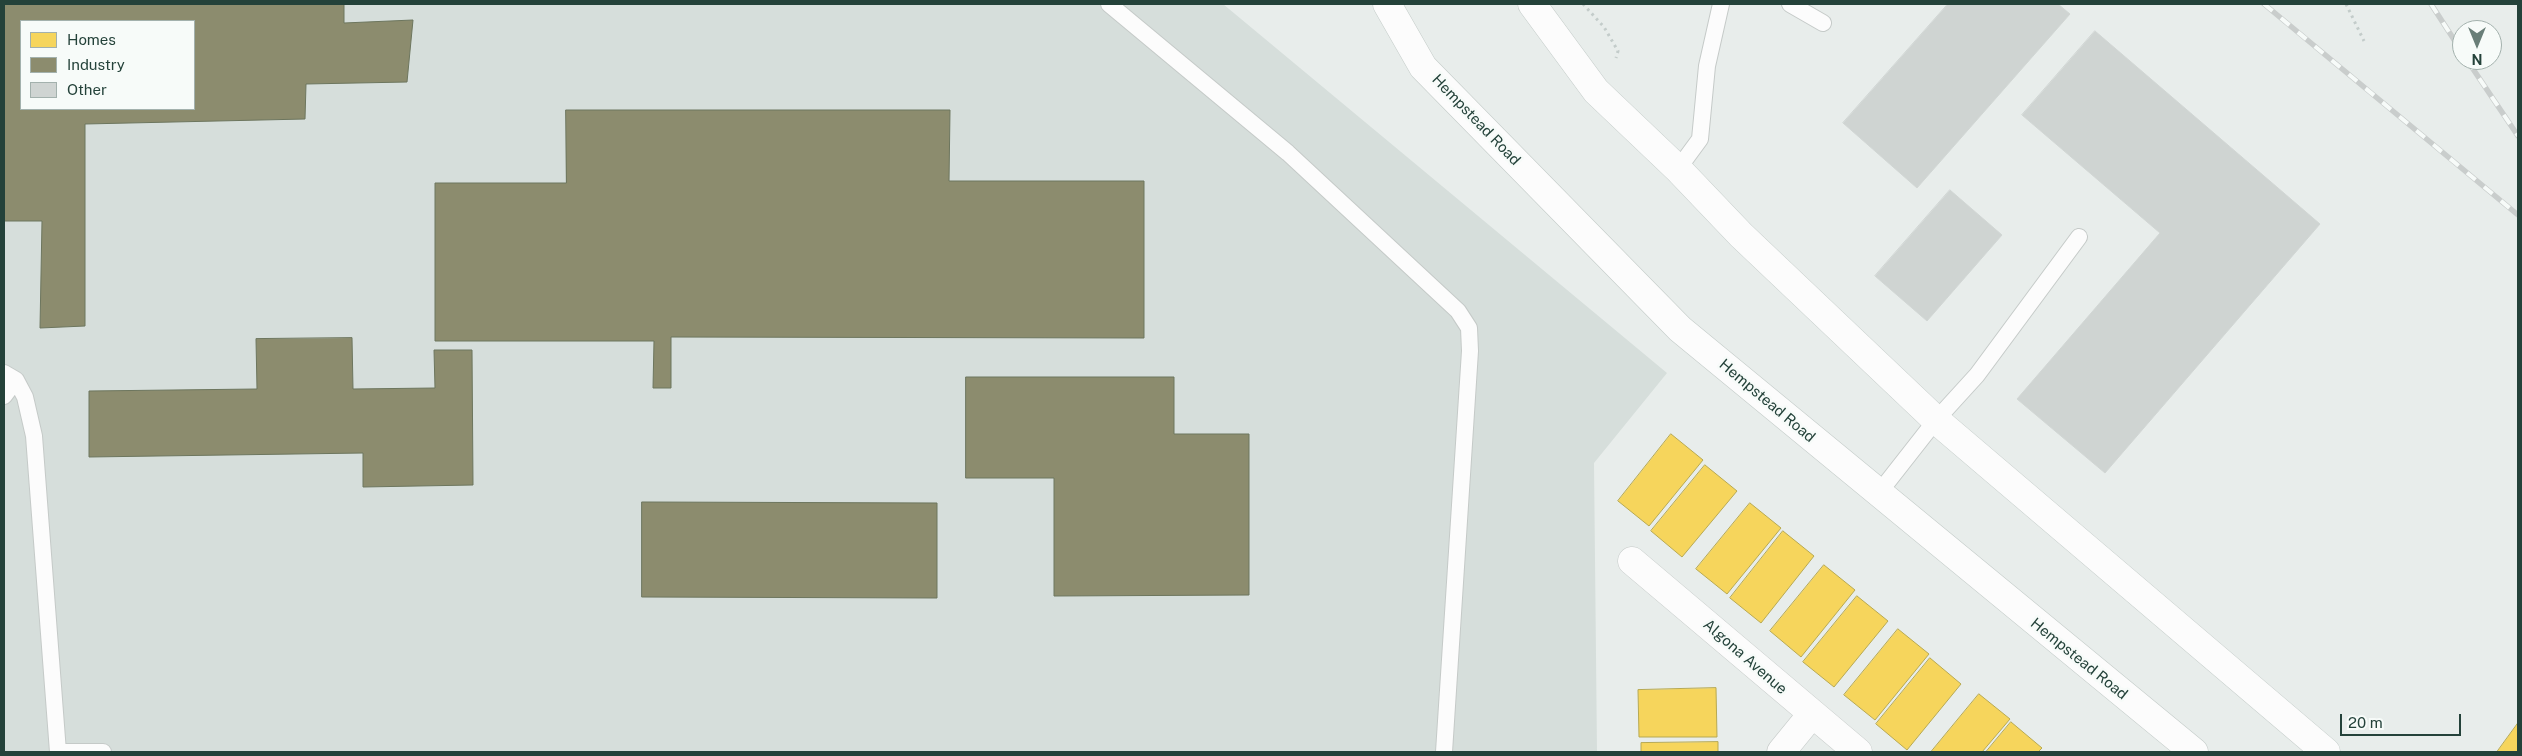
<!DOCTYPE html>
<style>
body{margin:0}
#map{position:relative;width:2522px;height:756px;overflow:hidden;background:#e8edeb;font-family:"Public Sans",sans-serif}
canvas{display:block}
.frame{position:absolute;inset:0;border:5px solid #24423a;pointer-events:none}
.legend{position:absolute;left:20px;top:20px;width:175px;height:90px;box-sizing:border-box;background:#f7fbf9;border:1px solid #a3b1ad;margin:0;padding:6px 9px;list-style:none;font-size:15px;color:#24423a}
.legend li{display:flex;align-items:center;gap:10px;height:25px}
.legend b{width:25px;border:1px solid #a3b1ad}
.north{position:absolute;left:2452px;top:20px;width:50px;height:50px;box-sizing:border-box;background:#f7fbf9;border:1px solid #a3b1ad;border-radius:50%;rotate:180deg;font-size:14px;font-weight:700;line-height:20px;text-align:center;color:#24423a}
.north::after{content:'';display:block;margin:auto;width:18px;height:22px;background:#697e78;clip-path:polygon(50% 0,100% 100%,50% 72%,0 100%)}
.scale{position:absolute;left:2340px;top:714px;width:121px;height:22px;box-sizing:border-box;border:2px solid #24423a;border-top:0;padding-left:6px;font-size:15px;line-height:18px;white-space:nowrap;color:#24423a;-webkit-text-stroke:4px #f7fbf9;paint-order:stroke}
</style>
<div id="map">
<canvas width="2522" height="756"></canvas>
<div class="frame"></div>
<ul class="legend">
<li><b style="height:14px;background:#f6d55c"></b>Homes</li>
<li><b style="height:14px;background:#8c8c6e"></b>Industry</li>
<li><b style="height:14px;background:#cfd4d2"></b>Other</li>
</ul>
<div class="north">N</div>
<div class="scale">20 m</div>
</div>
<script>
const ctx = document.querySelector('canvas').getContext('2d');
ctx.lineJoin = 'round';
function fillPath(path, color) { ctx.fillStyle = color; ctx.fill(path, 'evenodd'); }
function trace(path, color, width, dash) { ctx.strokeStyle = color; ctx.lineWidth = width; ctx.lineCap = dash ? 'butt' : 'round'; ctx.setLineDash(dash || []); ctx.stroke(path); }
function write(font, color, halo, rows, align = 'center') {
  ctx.font = font + ' "Public Sans",sans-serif'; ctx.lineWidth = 5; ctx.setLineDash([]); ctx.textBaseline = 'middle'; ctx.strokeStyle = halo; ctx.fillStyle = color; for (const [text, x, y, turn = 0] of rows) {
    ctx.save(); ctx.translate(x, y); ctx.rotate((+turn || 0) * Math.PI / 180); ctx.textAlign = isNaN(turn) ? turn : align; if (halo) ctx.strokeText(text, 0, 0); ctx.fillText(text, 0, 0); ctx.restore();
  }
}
fillPath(new Path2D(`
 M 4,4 L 1223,4 L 1667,373 L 1594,463 L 1597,752 L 4,752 ZM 21,21 L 194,21 L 194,109 L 21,109 Z`), '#d6dedb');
const homes = new Path2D(`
 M 1671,434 L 1703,460 L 1649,526 L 1618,501 Z
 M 1705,465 L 1737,491 L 1682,557 L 1651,531 Z
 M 1750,503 L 1781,528 L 1727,594 L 1696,569 Z
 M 1783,531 L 1814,556 L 1761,623 L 1730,598 Z
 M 1824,565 L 1855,590 L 1801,657 L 1770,631 Z
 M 1857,596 L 1888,621 L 1834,687 L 1803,662 Z
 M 1898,629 L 1929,654 L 1875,720 L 1844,695 Z
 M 1930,658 L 1961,684 L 1907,750 L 1876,724 Z
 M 1716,688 L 1717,737 L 1639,737 L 1638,690 Z
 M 1979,694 L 2010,719 L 1982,752 L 1931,752 Z
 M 2011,722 L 2042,748 L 2038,752 L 1986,752 Z
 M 2518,723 L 2518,752 L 2497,752 Z
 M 1718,742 L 1718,752 L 1641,752 L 1641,743 Z`);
fillPath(homes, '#f6d55c');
trace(homes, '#b7a952', 1);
const industry = new Path2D(`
 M 4,4 L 344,4 L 344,23 L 413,20 L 407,82 L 306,84 L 305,119 L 85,124 L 85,326 L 40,328 L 42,221 L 4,221 ZM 21,21 L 194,21 L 194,109 L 21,109 Z
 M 566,110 L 950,110 L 949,181 L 1144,181 L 1144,338 L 671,337 L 671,388 L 653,388 L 654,341 L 435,341 L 435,183 L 566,183 Z
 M 352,338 L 353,389 L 435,388 L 434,350 L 472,350 L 473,485 L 363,487 L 363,453 L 89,457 L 89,391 L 257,389 L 256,339 Z
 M 966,377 L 1174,377 L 1174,434 L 1249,434 L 1249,595 L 1054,596 L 1054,478 L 966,478 Z
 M 642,502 L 937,503 L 937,598 L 642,597 Z`);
fillPath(industry, '#8c8c6e');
trace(industry, '#6d765e', 1);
const building = new Path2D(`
 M 1948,4 L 2058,4 L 2070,14 L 1917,188 L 1843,123 Z
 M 2095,31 L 2320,224 L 2105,473 L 2017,399 L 2160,233 L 2022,115 Z
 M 1950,190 L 2002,235 L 1927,321 L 1875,276 Z`);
fillPath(building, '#cfd4d2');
trace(building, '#d1d6d4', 1);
const lane = new Path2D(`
 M 1109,4 L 1288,153 L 1458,311 L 1469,328 L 1470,351 L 1444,752
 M 1790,4 L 1823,23
 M 1678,169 L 1700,139 L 1707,66 L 1721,4
 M 4,373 L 16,380 L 4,396
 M 16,380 L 25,397 L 34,436 L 58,752
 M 1878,494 L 1936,420 L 1977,375 L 2079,237
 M 58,752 L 103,752`);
const street = new Path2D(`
 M 1632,561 L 1858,752
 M 1781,752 L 1812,714`);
const secondary = new Path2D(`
 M 1387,4 L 1423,67 L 1680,329 L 2194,752
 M 1532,4 L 1596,91 L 1678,169 L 1741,235 L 1936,420 L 2326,752`);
trace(lane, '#c5cac8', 18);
trace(street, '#c5cac8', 29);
trace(secondary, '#c3cbc8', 29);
trace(new Path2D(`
 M 1583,4 L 1604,27 L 1618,51 L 1616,58
 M 2346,4 L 2364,41`), '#c3ccca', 3, [2.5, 4]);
trace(lane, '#fcfcfc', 16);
trace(street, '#fcfcfc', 28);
trace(secondary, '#fcfcfc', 28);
const rail = new Path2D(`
 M 2264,4 L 2518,215
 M 2431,4 L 2462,52
 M 2467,60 L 2518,136`);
trace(rail, '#c9cdcc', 5.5);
trace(rail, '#f7fbf9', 4, [11]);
write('15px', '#24423a', '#f7fbf9', [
 ["Hempstead Road",1476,120,46],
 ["Hempstead Road",1767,401,40],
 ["Algona Avenue",1745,657,41],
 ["Hempstead Road",2079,659,39]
]);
</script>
